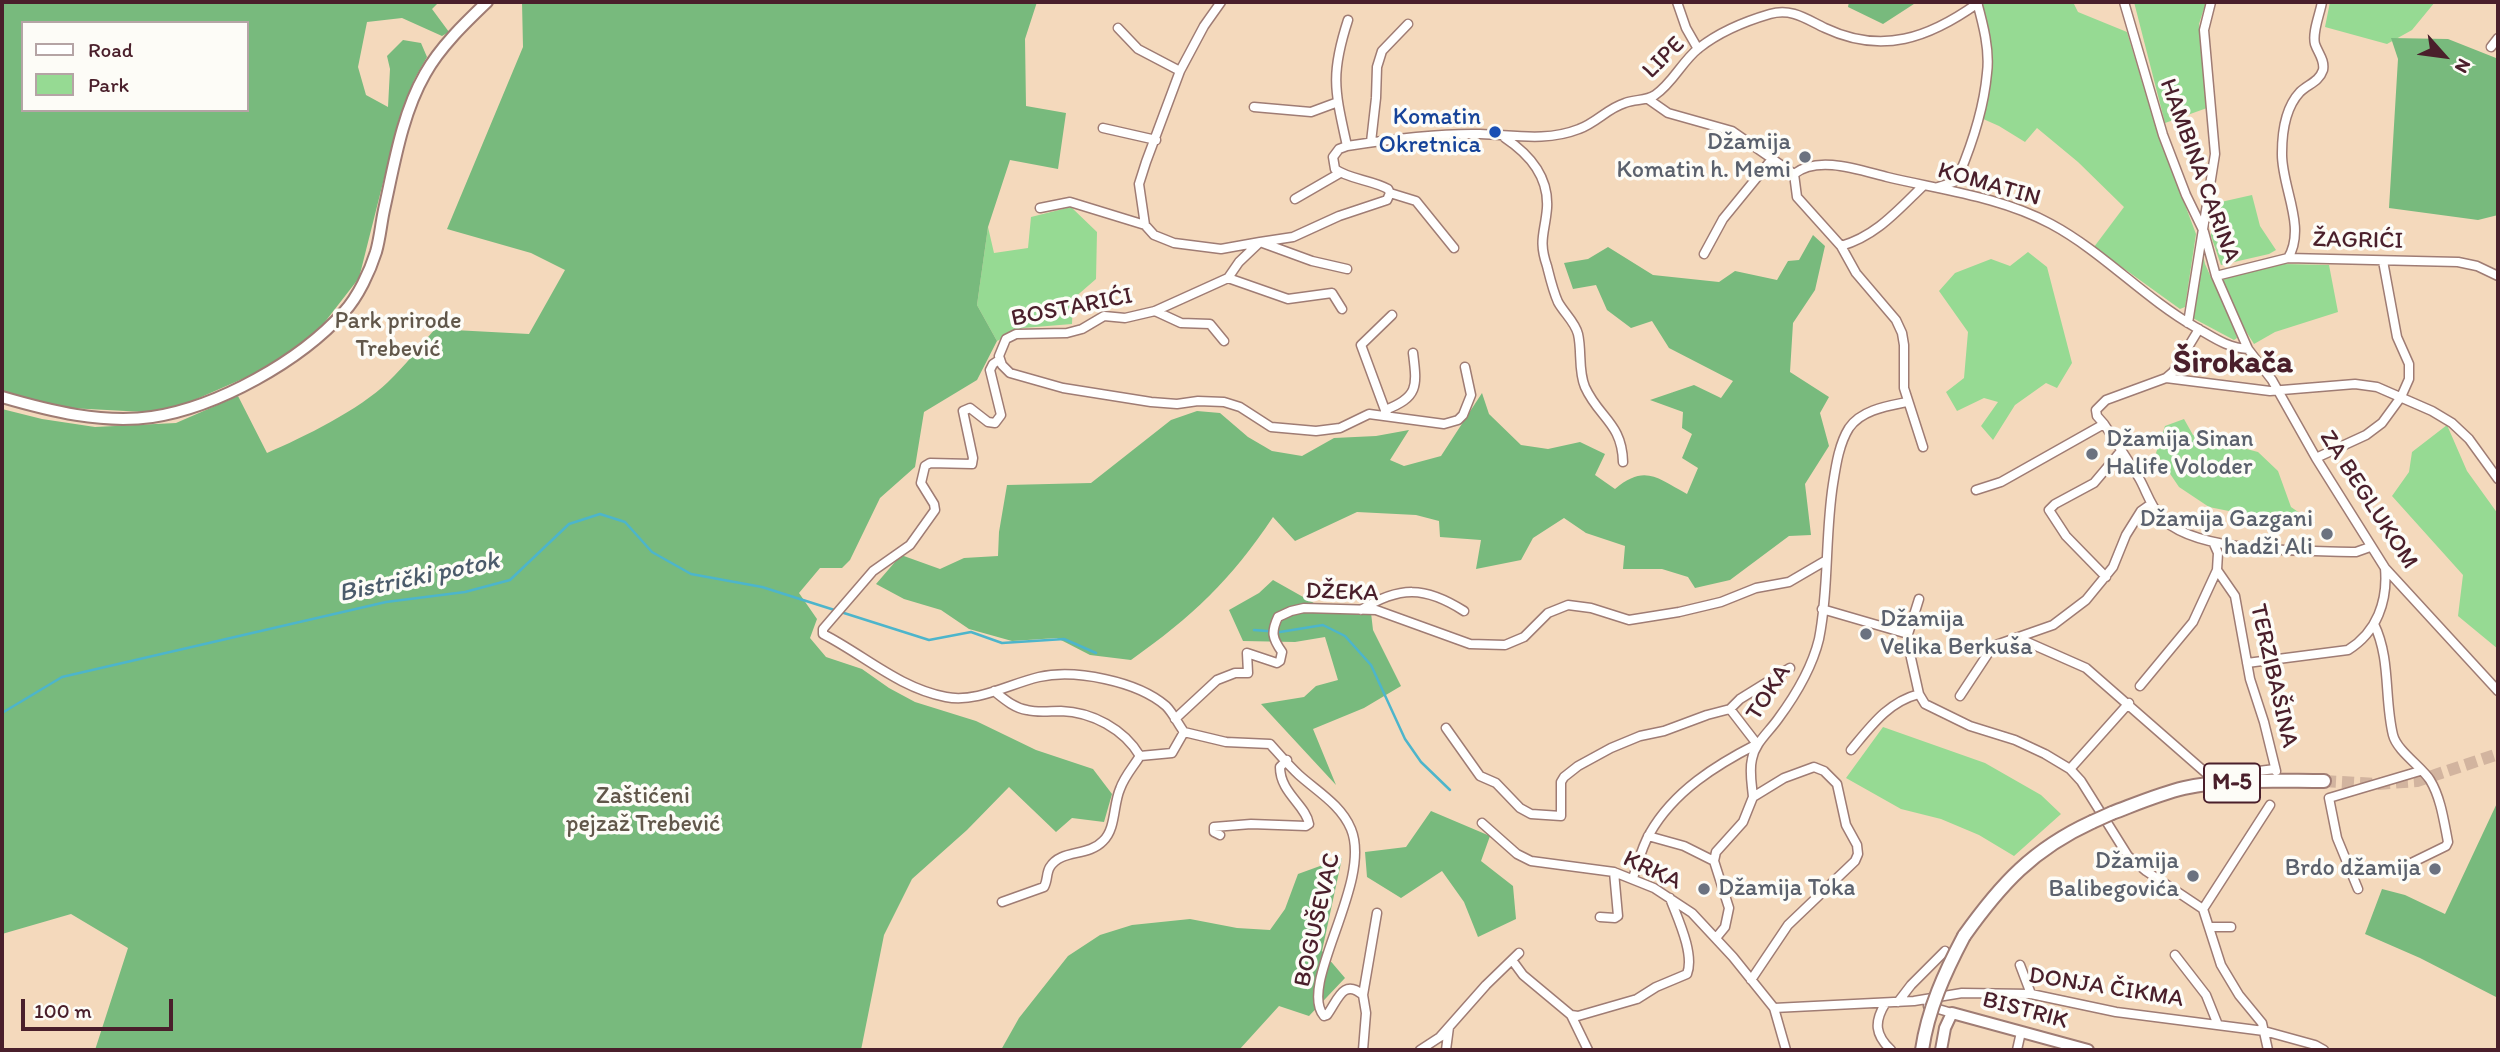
<!DOCTYPE html>
<meta charset="utf-8">
<style>
body{margin:0}
#map{position:relative;width:2500px;height:1052px;overflow:hidden;background:#f4d9bc;font-family:Itim,sans-serif}
canvas{display:block}
.frame{position:absolute;inset:0;border:4px solid #4a1f2b;pointer-events:none}
.legend{position:absolute;left:21px;top:21px;width:228px;height:91px;box-sizing:border-box;background:#fdfcf7;border:2px solid #b5a4a5;margin:0;padding:9px 12px;list-style:none;font-size:21px;color:#4a1f2b}
.legend li{display:flex;align-items:center;gap:14px;height:35px}
.legend b{width:35px;border:2px solid #b5a4a5}
.north{position:absolute;left:2409px;top:21px;width:70px;height:70px;-webkit-text-stroke:5px #fdfcf7;paint-order:stroke;rotate:118deg;font-size:19px;font-weight:700;line-height:28px;text-align:center;color:#4a1f2b}
.north::after{content:'';display:block;margin:auto;width:24px;height:32px;background:#4a1f2b;clip-path:polygon(50% 0,100% 100%,50% 72%,0 100%)}
.scale{position:absolute;left:21px;top:999px;width:152px;height:32px;box-sizing:border-box;border:4px solid #4a1f2b;border-top:0;padding-left:9px;font-size:21px;line-height:24px;white-space:nowrap;color:#4a1f2b;-webkit-text-stroke:5px #fdfcf7;paint-order:stroke}
</style>
<div id="map">
<canvas width="2500" height="1052"></canvas>
<div class="frame"></div>
<ul class="legend">
<li><b style="height:9px;background:#fff"></b>Road</li>
<li><b style="height:19px;background:#96da93"></b>Park</li>
</ul>
<div class="north">N</div>
<div class="scale">100 m</div>
</div>
<script>
const ctx = document.querySelector('canvas').getContext('2d');
ctx.lineJoin = 'round';
function fillPath(path, color) { ctx.fillStyle = color; ctx.fill(path, 'evenodd'); }
function trace(path, color, width, dash) { ctx.strokeStyle = color; ctx.lineWidth = width; ctx.lineCap = dash ? 'butt' : 'round'; ctx.setLineDash(dash || []); ctx.stroke(path); }
function write(font, color, halo, rows, align = 'center') {
  ctx.font = font + ' Itim,sans-serif'; ctx.lineWidth = 7; ctx.setLineDash([]); ctx.textBaseline = 'middle'; ctx.strokeStyle = halo; ctx.fillStyle = color; for (const [text, x, y, turn = 0] of rows) {
    ctx.save(); ctx.translate(x, y); ctx.rotate((+turn || 0) * Math.PI / 180); ctx.textAlign = isNaN(turn) ? turn : align; if (halo) ctx.strokeText(text, 0, 0); ctx.fillText(text, 0, 0); ctx.restore();
  }
}
fillPath(new Path2D(`
 M 1982,2 L 2073,2 L 2078,12 L 2127,32 L 2156,128 L 2196,234 L 2185,307 L 2180,309 L 2094,247 L 2124,207 L 2078,162 L 2037,128 L 2025,142 L 1999,126 L 1981,118 L 1992,66 Z
 M 2134,2 L 2206,2 L 2199,24 L 2207,108 L 2165,123 Z
 M 2330,2 L 2435,2 L 2412,30 L 2387,44 L 2325,27 Z
 M 2252,195 L 2260,226 L 2276,250 L 2269,254 L 2221,265 L 2211,236 L 2212,204 Z
 M 1071,207 L 1097,232 L 1096,279 L 1073,299 L 1072,324 L 1023,328 L 997,341 L 977,305 L 988,227 L 994,253 L 1028,248 L 1031,217 Z
 M 2202,250 L 2205,264 L 2236,333 L 2237,338 L 2234,340 L 2189,316 Z
 M 2028,252 L 2047,267 L 2072,363 L 2057,388 L 2046,383 L 2015,405 L 1993,440 L 1981,426 L 1998,402 L 1984,398 L 1957,411 L 1946,392 L 1964,378 L 1968,332 L 1939,291 L 1955,273 L 1991,259 L 2010,266 Z
 M 2284,264 L 2329,265 L 2338,312 L 2275,332 L 2254,344 L 2242,325 L 2222,281 L 2224,278 Z
 M 2184,419 L 2193,435 L 2258,452 L 2278,471 L 2291,507 L 2304,516 L 2298,525 L 2209,507 L 2179,487 L 2156,453 L 2165,426 Z
 M 2447,425 L 2467,471 L 2498,514 L 2498,649 L 2458,616 L 2463,575 L 2392,496 L 2409,472 L 2412,452 Z
 M 1883,727 L 1985,763 L 2041,795 L 2061,814 L 2014,856 L 1979,835 L 1941,819 L 1901,809 L 1846,778 Z`), '#96da93');
fillPath(new Path2D(`
 M 2,2 L 439,2 L 432,9 L 449,32 L 442,36 L 402,18 L 367,22 L 358,67 L 366,95 L 388,107 L 390,69 L 387,56 L 403,40 L 421,43 L 427,57 L 414,80 L 399,119 L 359,278 L 314,336 L 265,369 L 183,405 L 145,412 L 50,407 L 2,393 ZM 23,23 L 247,23 L 247,110 L 23,110 Z
 M 522,2 L 1037,2 L 1025,39 L 1026,106 L 1066,113 L 1058,169 L 1010,160 L 988,227 L 977,305 L 997,341 L 977,380 L 924,412 L 915,467 L 880,498 L 850,560 L 842,568 L 820,568 L 799,593 L 817,619 L 810,638 L 826,657 L 862,669 L 889,688 L 915,702 L 976,721 L 1036,750 L 1093,769 L 1112,794 L 1104,822 L 1072,818 L 1056,832 L 1009,787 L 967,830 L 912,879 L 884,935 L 861,1050 L 95,1050 L 128,948 L 71,914 L 2,934 L 2,409 L 42,419 L 95,427 L 176,423 L 238,396 L 267,453 C 304,437 359,410 388,382 C 405,366 420,346 435,329 L 529,334 L 565,270 L 531,253 L 447,229 L 523,47 Z
 M 1849,2 L 1917,2 L 1883,24 L 1848,7 Z
 M 2391,38 L 2448,39 L 2496,58 L 2498,57 L 2498,215 L 2478,220 L 2389,208 L 2398,59 Z
 M 1813,235 L 1825,246 L 1815,290 L 1793,323 L 1790,372 L 1829,397 L 1820,413 L 1829,446 L 1805,484 L 1811,535 L 1789,536 L 1730,580 L 1695,588 L 1688,577 L 1662,569 L 1623,569 L 1625,546 L 1586,533 L 1564,518 L 1533,538 L 1521,560 L 1476,569 L 1481,540 L 1440,537 L 1439,521 L 1416,515 L 1357,512 L 1295,541 L 1273,517 C 1230,581 1193,616 1131,660 L 1090,655 L 1057,638 L 1012,641 L 969,629 L 941,610 L 904,599 L 876,584 L 901,555 L 940,569 L 964,558 L 998,556 L 999,532 L 1007,485 L 1091,483 L 1171,420 L 1197,411 L 1220,413 L 1248,437 L 1272,451 L 1302,456 L 1334,438 L 1376,436 L 1409,430 L 1390,460 L 1404,466 L 1441,456 L 1482,393 L 1489,414 L 1521,445 L 1548,449 L 1580,442 L 1605,454 L 1595,475 L 1615,489 C 1645,464 1657,478 1687,494 L 1698,468 L 1682,458 L 1692,434 L 1682,428 L 1683,412 L 1650,400 L 1694,385 L 1721,398 L 1733,381 L 1669,348 L 1652,321 L 1631,328 L 1607,310 L 1596,285 L 1573,289 L 1564,263 L 1588,259 L 1608,247 L 1653,275 L 1719,282 L 1735,271 L 1777,280 L 1788,261 L 1799,260 Z
 M 1273,580 L 1328,611 L 1370,604 L 1373,630 L 1401,686 L 1364,708 L 1313,729 L 1336,785 L 1261,704 L 1304,697 L 1316,686 L 1338,680 L 1325,637 L 1295,642 L 1243,641 L 1229,610 L 1259,593 Z
 M 2498,801 L 2498,998 L 2420,958 L 2365,934 L 2382,889 L 2405,895 L 2445,914 Z
 M 1431,811 L 1490,836 L 1481,861 L 1513,886 L 1516,919 L 1478,937 L 1464,902 L 1442,871 L 1401,898 L 1367,877 L 1365,852 L 1406,847 Z
 M 1342,858 L 1322,951 L 1345,978 L 1309,1016 L 1279,1006 L 1239,1050 L 1001,1050 L 1019,1018 L 1068,956 L 1100,935 L 1132,925 L 1190,919 L 1237,928 L 1270,930 L 1285,909 L 1298,874 Z`), '#78ba7d');
trace(new Path2D(`
 M 1254,630 L 1280,632 L 1323,625 L 1345,636 L 1371,665 L 1405,739 L 1421,762 L 1450,790
 M 2,713 L 62,677 L 386,602 L 465,592 L 510,580 L 569,524 L 600,514 L 625,522 L 652,552 L 691,574 L 762,587 L 929,640 L 971,632 L 1002,643 L 1064,639 L 1096,653`), '#4db5cb', 2.5);
trace(new Path2D(`
 M 2324,781 L 2378,784 L 2417,781 L 2498,754`), '#d2b49f', 12, [12, 6]);
const street = new Path2D(`
 M 1221,2 L 1204,26 L 1180,71 L 1146,162 L 1139,184 L 1145,225 L 1154,235 L 1174,243 L 1221,249 L 1260,242 L 1312,261 L 1347,269
 M 1677,2 L 1686,28 L 1698,49
 M 2124,2 L 2163,135 L 2186,195 L 2204,232 L 2216,276 L 2248,349 L 2272,380 L 2316,458 L 2385,568 L 2498,691
 M 1118,28 L 1138,49 L 1180,71
 M 2491,47 L 2498,38
 M 1648,99 L 1668,113 L 1732,131 L 1794,174
 M 1254,107 L 1311,112 L 1338,102
 M 1103,128 L 1156,140
 M 1505,138 C 1529,154 1549,176 1547,208 C 1545,233 1538,240 1547,266 C 1550,278 1553,291 1558,302 C 1564,313 1575,322 1578,334 C 1582,351 1578,371 1585,387 C 1599,418 1622,423 1623,462
 M 1371,142 L 1376,98 L 1377,67 L 1382,51 L 1408,24
 M 1347,146 C 1335,91 1330,75 1348,20
 M 1794,174 C 1818,155 1859,170 1887,177 C 1942,190 2001,197 2051,224 C 2103,252 2143,297 2195,327 C 2213,337 2227,348 2248,349
 M 1794,174 L 1797,197 L 1841,246 L 1856,273 L 1896,320 L 1902,333 L 1904,345 L 1904,388 L 1923,447
 M 1938,187 L 1954,182 L 1959,175 C 1972,144 1984,107 1987,73 C 1990,50 1983,24 1977,2
 M 1390,193 L 1416,201 L 1454,248
 M 1295,199 L 1340,173
 M 1040,208 L 1070,202 L 1145,225
 M 1841,246 C 1876,236 1897,211 1923,186
 M 1704,254 L 1723,219 L 1772,159
 M 2288,258 C 2307,227 2281,186 2282,153 C 2282,132 2285,108 2300,92 C 2308,84 2319,82 2323,70 C 2325,60 2318,53 2315,44 C 2312,32 2320,14 2322,2
 M 2216,276 L 2288,258 L 2458,262 L 2477,266 L 2498,276
 M 1228,278 L 1288,299 L 1332,293 L 1342,309
 M 1155,311 L 1181,323 L 1210,324 L 1224,341
 M 2188,323 L 2215,154 L 2204,30 L 2211,2
 M 999,360 L 993,364 L 990,370 L 1001,415 L 995,423 L 988,422 L 970,408 L 963,411 L 973,458 L 972,464 L 930,463 L 925,466 L 921,483 L 934,504 L 935,510 L 910,545 L 873,571 L 823,629 L 823,634 C 864,655 899,688 946,697 C 977,703 1009,684 1039,677 C 1075,669 1137,681 1166,706 C 1173,713 1178,724 1184,732 L 1226,742 L 1270,744 C 1279,754 1289,766 1299,775 C 1318,792 1341,805 1351,829 C 1373,882 1297,985 1324,1016 L 1327,1015 C 1338,1000 1343,978 1363,995
 M 1465,367 L 1471,395 L 1463,415 L 1458,420 L 1444,424 L 1369,414 L 1340,428 L 1316,431 L 1271,427 L 1240,407 L 1224,402 L 1198,401 L 1177,404 L 1151,402 L 1063,388 L 1010,373 L 1002,365 L 999,356 L 1006,339 L 1016,334 L 1067,333 L 1082,329 L 1104,316 L 1125,318 L 1155,311 L 1228,278 L 1239,262 L 1260,242 L 1293,237 L 1339,216 L 1387,200 L 1390,193 L 1388,189 C 1372,180 1348,179 1335,169 L 1333,157 L 1339,149 L 1347,146 C 1391,139 1436,133 1480,134 C 1514,135 1546,142 1579,129 C 1596,123 1608,108 1625,103 C 1635,99 1647,101 1655,95 C 1673,83 1682,61 1699,48 C 1718,33 1746,21 1770,14 C 1792,8 1806,19 1825,28 C 1882,55 1929,38 1978,3
 M 2166,378 L 2270,391 L 2355,384 L 2377,387 L 2432,411 L 2452,423 L 2469,439 L 2498,479
 M 1385,410 L 1361,345 L 1392,315
 M 1387,414 L 1385,410 C 1419,397 1417,386 1413,353
 M 2104,424 C 2116,442 2128,460 2139,478 C 2146,490 2150,505 2160,516 C 2194,555 2306,550 2356,552 L 2370,547
 M 2316,458 L 2366,435 L 2382,423 L 2401,397 L 2409,379 L 2409,364 L 2397,337 L 2383,261
 M 1976,490 L 2001,482 L 2104,424 L 2097,416 L 2096,410 L 2106,400 L 2166,378 L 2173,372 L 2199,329
 M 2214,544 L 2218,553 L 2217,570 L 2235,596 L 2250,679 L 2264,722 L 2276,771
 M 2106,577 L 2066,536 L 2049,510 L 2055,504 L 2094,483 L 2121,451
 M 1919,599 L 1908,634 L 1911,658 L 1919,694 L 1925,704 L 1970,726 L 2015,740 L 2045,754 L 2070,769 L 2081,781 L 2128,856 L 2146,871 L 2203,909 L 2221,965 L 2239,995 L 2262,1023 L 2268,1050
 M 1822,609 L 1908,634
 M 1361,610 C 1399,586 1425,586 1464,611
 M 2374,624 C 2391,659 2384,698 2393,735 C 2397,751 2422,767 2430,780 C 2441,798 2444,822 2448,842 L 2446,846 L 2403,867
 M 2018,638 L 2086,668 L 2206,773 L 2217,776 L 2275,769
 M 2247,663 L 2348,650 C 2377,632 2388,601 2385,568
 M 2140,686 L 2193,622 L 2217,570
 M 994,691 C 1004,699 1014,708 1027,710 C 1038,713 1050,711 1061,711 C 1092,712 1124,729 1140,756
 M 1960,696 L 1993,646 L 2053,625 L 2086,600 L 2113,567 L 2126,535 L 2141,511 L 2151,504
 M 1175,719 L 1217,680 L 1235,673 L 1248,673 L 1247,653 L 1277,663 L 1280,661 L 1282,652 C 1272,638 1271,632 1278,617 L 1291,611 L 1304,608 L 1376,610 L 1470,644 L 1505,645 L 1524,637 L 1548,613 L 1568,605 L 1591,608 L 1629,620 L 1679,612 L 1721,602 L 1756,588 L 1789,582 L 1825,561
 M 1446,728 L 1480,776 L 1496,783 L 1520,808 L 1531,814 L 1561,816 L 1561,782 L 1564,777 L 1578,766 L 1611,748 L 1640,736 L 1664,731 L 1707,715 L 1730,709 L 1740,699 L 1790,668
 M 1851,750 C 1871,726 1888,702 1919,694
 M 2070,769 L 2129,703
 M 1753,797 C 1752,785 1749,771 1752,759 C 1755,743 1768,733 1778,719 C 1795,696 1812,668 1819,639 C 1829,589 1825,535 1833,484 C 1836,465 1839,444 1849,428 C 1861,410 1887,406 1907,402
 M 1482,823 L 1517,854 L 1531,861 L 1614,872 L 1654,888 L 1692,913 L 1733,957 L 1774,1008 L 1786,1050
 M 1220,835 L 1214,832 L 1214,827 L 1251,824 L 1306,826 L 1309,824 C 1306,805 1280,793 1280,767 L 1287,760
 M 1648,836 L 1684,846 L 1714,861
 M 1633,878 C 1638,863 1642,846 1650,833 C 1674,791 1716,765 1757,744 L 1730,709
 M 2358,889 L 2337,838 L 2329,798 L 2420,771
 M 1002,902 L 1044,887 C 1048,880 1046,873 1050,867 C 1061,849 1088,857 1103,841 C 1116,829 1113,805 1120,789 C 1124,777 1133,767 1140,756 L 1172,753 L 1184,732
 M 2203,909 L 2270,805
 M 1600,917 L 1615,918 L 1618,916 L 1614,872
 M 2209,927 L 2231,927
 M 1716,938 L 1725,927 L 1729,908 L 1714,861 L 1716,852 L 1743,822 L 1753,797 L 1784,778 L 1814,767 L 1824,771 L 1837,784 L 1846,825 L 1857,845 L 1858,854 L 1855,861 L 1788,925 L 1751,980
 M 2175,955 L 2206,995 L 2218,1025
 M 1512,960 L 1523,975 L 1571,1015 L 1588,1050
 M 2020,965 L 2031,994
 M 1898,1002 L 1911,985 L 1945,951
 M 1885,1004 C 1874,1022 1875,1035 1891,1050
 M 1928,1006 L 1952,1013
 M 1774,1008 L 1914,1001 L 1962,993 L 2031,994 L 2116,1012 L 2264,1031 L 2315,1045 L 2324,1050
 M 1571,1015 L 1578,1016 L 1637,999 L 1656,987 L 1687,974 C 1695,954 1677,917 1670,898
 M 1363,1050 L 1366,1013 L 1363,995 L 1377,913
 M 1420,1050 L 1440,1037 L 1486,985 L 1519,953
 M 1446,1050 L 1449,1027
 M 2017,1050 L 2021,1032`);
const secondary = new Path2D(`
 M 2,397 C 50,411 102,424 152,417 C 218,407 300,361 344,312 C 358,297 370,271 376,252 C 380,238 381,224 384,210 C 394,165 402,114 425,74 C 440,47 465,23 487,2
 M 1941,1050 L 1945,1028 L 1952,1013 L 2088,1050`);
const primary = new Path2D(`
 M 2112,813 C 2136,804 2159,794 2184,788 C 2228,778 2278,781 2324,781
 M 1964,936 C 2001,884 2033,849 2092,822`);
trace(street, '#9f7c74', 11);
trace(secondary, '#9f7c74', 14);
trace(primary, '#9f7c74', 16);
trace(street, '#fff', 8);
trace(secondary, '#fff', 10);
trace(primary, '#fff', 12);
const primaryBridge = new Path2D(`
 M 2092,822 L 2112,813
 M 1922,1050 C 1928,1009 1945,972 1964,936`);
trace(primaryBridge, '#9f7c74', 16, []);
trace(primaryBridge, '#fff', 12);
for (const [x, y, r, color] of [
 [1495,132,7,"#1a4fb4"],
 [1805,157,7,"#6b7280"],
 [2092,454,7,"#6b7280"],
 [2327,534,7,"#6b7280"],
 [1866,634,7,"#6b7280"],
 [2435,869,7,"#6b7280"],
 [2193,876,7,"#6b7280"],
 [1704,889,7,"#6b7280"]
]) { const dot = new Path2D(); dot.arc(x, y, r, 0, 2 * Math.PI); ctx.fillStyle = color; ctx.fill(dot); trace(dot, '#fdfcf7', 2.5); }
for (const [x, y, w] of [
 [2232,783,56]
]) { const box = new Path2D(); box.roundRect(x - w / 2, y - 19.5, w, 39, 5); ctx.fillStyle = '#fdfcf7'; ctx.fill(box); trace(box, '#4a1f2b', 2); }
write('bold 23px', '#4a1f2b', null, [
 ["M-5",2232,783]
]);
write('24px', '#4a1f2b', '#fdfcf7', [
 ["LIPE",1664,58,-45],
 ["HAMBINA CARINA",2199,171,70],
 ["KOMATIN",1989,185,16],
 ["ŽAGRIĆI",2358,241,1],
 ["BOSTARIĆI",1072,308,-11],
 ["ZA BEGLUKOM",2368,500,57],
 ["DŽEKA",1342,593,2],
 ["TERZIBAŠINA",2273,676,77],
 ["TOKA",1769,693,-57],
 ["KRKA",1652,871,25],
 ["BOGUŠEVAC",1318,920,-77],
 ["DONJA ČIKMA",2106,988,9],
 ["BISTRIK",2025,1011,15]
]);
write('24px', '#164399', '#fdfcf7', [
 ["Komatin",1481,118],
 ["Okretnica",1481,146]
], 'right');
write('24px', '#5b616d', '#fdfcf7', [
 ["Džamija",1791,143],
 ["Komatin h. Memi",1791,171],
 ["Džamija Sinan",2106,440,"left"],
 ["Halife Voloder",2106,468,"left"],
 ["Džamija Gazgani",2313,520],
 ["hadži Ali",2313,548],
 ["Džamija",1880,620,"left"],
 ["Velika Berkuša",1880,648,"left"],
 ["Džamija",2179,862],
 ["Balibegovića",2179,890],
 ["Brdo džamija",2421,869],
 ["Džamija Toka",1718,889,"left"]
], 'right');
write('24px', '#61574a', '#fdfcf7', [
 ["Park prirode",398,322],
 ["Trebević",398,350],
 ["Zaštićeni",643,797],
 ["pejzaž Trebević",643,825]
]);
write('italic 26px', '#4b5b6b', '#fdfcf7', [
 ["Bistrički potok",419,578,-12]
]);
write('bold 32px', '#4a1f2b', '#fdfcf7', [
 ["Širokača",2233,364]
]);
</script>
